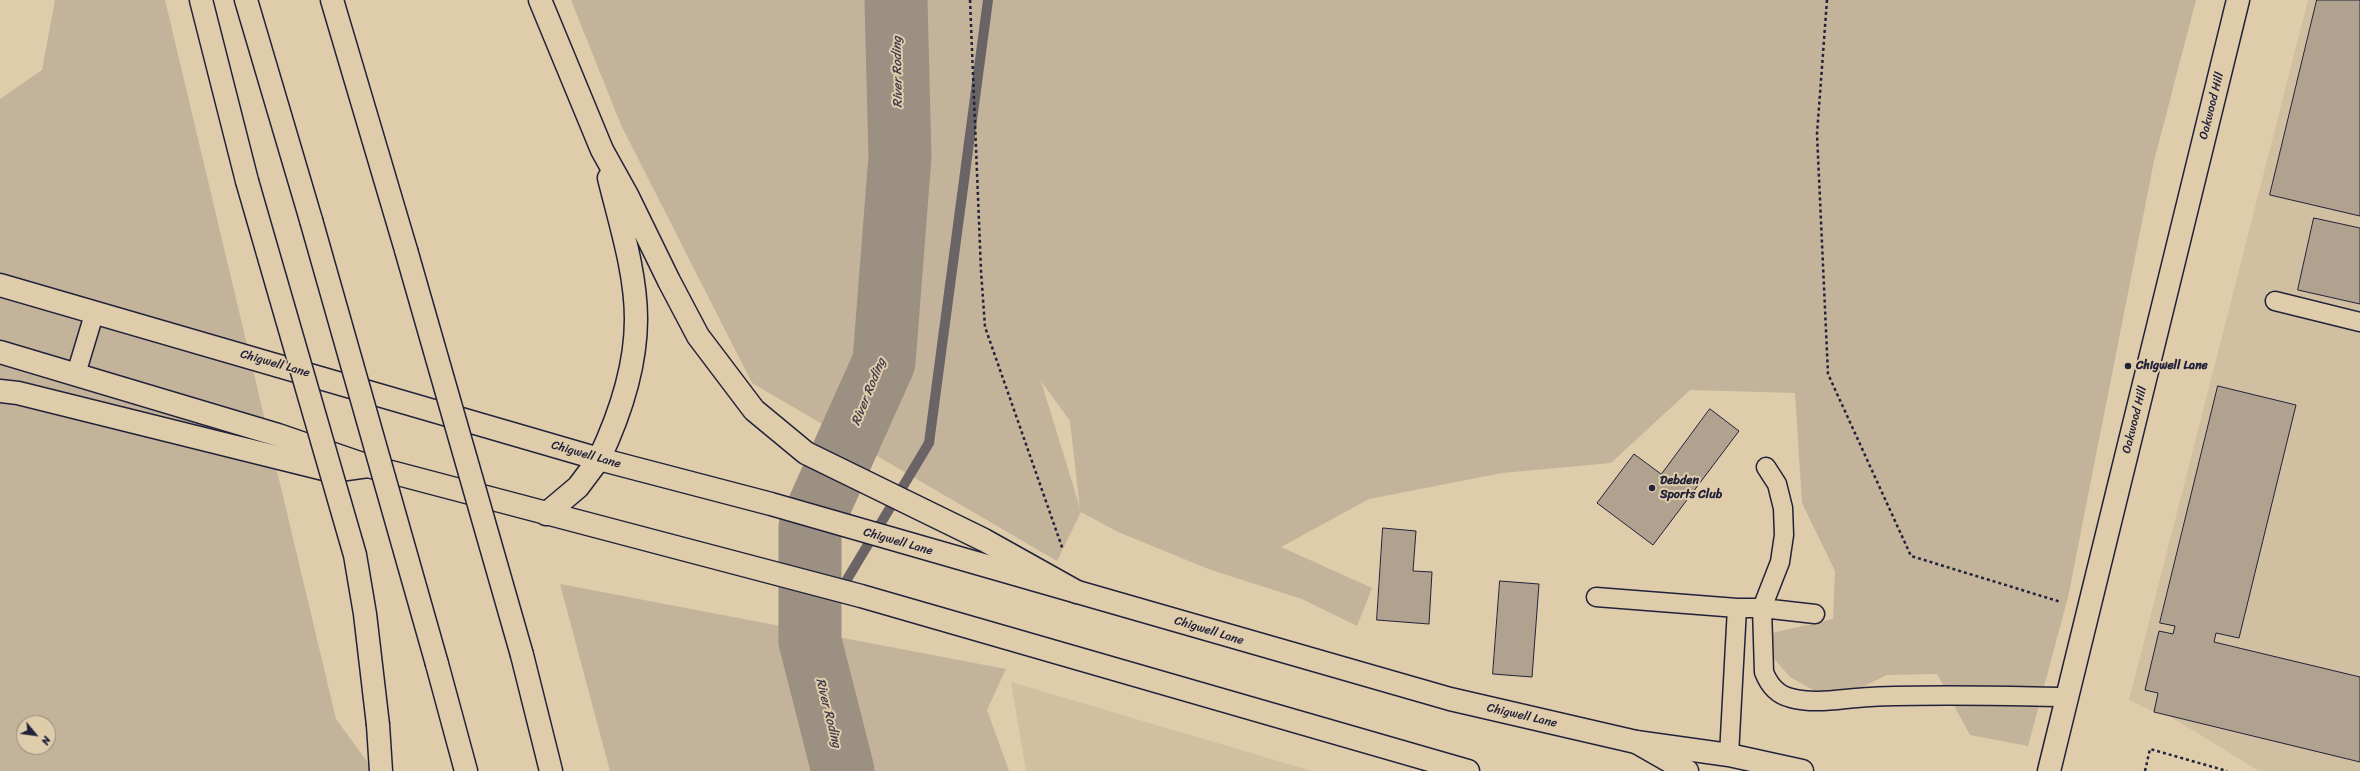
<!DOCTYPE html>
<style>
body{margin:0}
#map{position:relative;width:2360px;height:771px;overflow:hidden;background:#dfccaa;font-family:Sriracha,sans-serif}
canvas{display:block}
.north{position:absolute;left:16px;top:715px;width:40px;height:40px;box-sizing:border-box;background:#dfccaa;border:1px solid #93887e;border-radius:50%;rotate:119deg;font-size:11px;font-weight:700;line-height:16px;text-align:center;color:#22223b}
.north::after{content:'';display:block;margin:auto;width:14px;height:18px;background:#22223b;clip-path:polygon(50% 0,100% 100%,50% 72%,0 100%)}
</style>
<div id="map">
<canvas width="2360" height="771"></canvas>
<div class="north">N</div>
</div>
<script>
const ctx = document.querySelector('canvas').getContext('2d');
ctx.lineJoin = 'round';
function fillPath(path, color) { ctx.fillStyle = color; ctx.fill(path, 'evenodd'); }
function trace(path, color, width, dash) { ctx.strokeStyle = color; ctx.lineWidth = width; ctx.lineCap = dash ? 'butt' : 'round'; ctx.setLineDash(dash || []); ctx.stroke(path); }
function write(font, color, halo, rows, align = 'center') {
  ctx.font = font + ' Sriracha,sans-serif'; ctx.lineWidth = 4; ctx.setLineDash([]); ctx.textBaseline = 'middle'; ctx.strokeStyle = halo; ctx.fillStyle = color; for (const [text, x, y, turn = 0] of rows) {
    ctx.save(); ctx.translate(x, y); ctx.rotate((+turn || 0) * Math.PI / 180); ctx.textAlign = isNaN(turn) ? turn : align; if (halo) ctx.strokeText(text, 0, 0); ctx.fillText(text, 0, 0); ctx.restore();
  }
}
fillPath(new Path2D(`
 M 2308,0 L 2360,0 L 2360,771 L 2259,771 L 2168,715 L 2154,712 L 2129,700 Z
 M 1011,682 L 1312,771 L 1026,771 Z`), '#d1bfa2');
fillPath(new Path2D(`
 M 55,0 L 165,0 L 336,719 L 374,771 L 0,771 L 0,99 L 42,70 ZM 24,723 L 48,723 L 48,747 L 24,747 Z
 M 571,0 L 2196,0 L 2154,161 L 2068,597 L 2028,746 L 1970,735 L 1937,674 L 1887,675 L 1833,701 L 1790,677 L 1755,637 L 1833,619 L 1835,571 L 1802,503 L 1795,393 L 1690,390 L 1611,463 L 1502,473 L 1369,499 L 1281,547 L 1372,588 L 1357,626 L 1302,599 L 1211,570 L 1118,532 L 1081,512 L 1057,561 L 752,383 L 621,125 ZM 1041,381 L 1070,421 L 1080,509 L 1080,508 Z
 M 560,584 L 1006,669 L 987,710 L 1009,771 L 610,771 Z`), '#c3b39a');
trace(new Path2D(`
 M 810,641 L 929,443 L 988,0`), '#6b6466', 10);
trace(new Path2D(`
 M 843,771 L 810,641 L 810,527 L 884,362 L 900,156 L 896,0`), '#9b9082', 63);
const building = new Path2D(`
 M 2317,0 L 2360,0 L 2360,216 L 2270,195 Z
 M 2314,218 L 2360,228 L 2360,304 L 2298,290 Z
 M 2218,386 L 2296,405 L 2239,638 L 2216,633 L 2214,642 L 2360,677 L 2360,762 L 2154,712 L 2158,693 L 2145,690 L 2159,631 L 2173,634 L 2175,626 L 2160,623 Z
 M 1710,409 L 1739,431 L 1653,545 L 1597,503 L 1634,454 L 1661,474 Z
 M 1383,528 L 1416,531 L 1413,571 L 1432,572 L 1429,624 L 1377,620 Z
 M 1500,581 L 1539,584 L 1532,677 L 1493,674 Z`);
fillPath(building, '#b0a28f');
trace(building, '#22223b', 1);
const service = new Path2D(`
 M 2275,301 L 2360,322
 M 76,374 L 95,311
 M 1766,467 L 1777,484 L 1783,508 L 1784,535 L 1780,562 L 1762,608 L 1764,672 C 1769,685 1778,695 1791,698 C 1817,705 1843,698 1870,697 C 1935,694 2001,696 2067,697
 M 1596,597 L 1737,608
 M 1729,755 L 1737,608 L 1762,608 L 1815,614`);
const minor = new Path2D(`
 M 1636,742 L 1687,771`);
const tertiary = new Path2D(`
 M 2049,771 L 2238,0`);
const primary = new Path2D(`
 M 0,285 L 599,459 L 771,504 L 1450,699 L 1636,742 L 1729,755 L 1802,771
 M 0,352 L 278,435 L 368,466 L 861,596 L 1468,771
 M 546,514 L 578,487 L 599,459`);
const motorway = new Path2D(`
 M 201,0 L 247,181
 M 246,0 L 311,220
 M 332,0 L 406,250
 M 540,0 L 602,150 L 627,195 L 669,281 L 698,336 L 754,410 L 806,453 L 984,540 L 1077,592
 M 0,391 L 18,393 L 332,471 L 368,466
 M 599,459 C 619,417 636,366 636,319 C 636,272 620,223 609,178
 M 522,655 L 551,771
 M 437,664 L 466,771
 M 378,725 L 381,771`);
trace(service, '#22223b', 21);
trace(minor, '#22223b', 25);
trace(tertiary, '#22223b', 25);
trace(primary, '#22223b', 25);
trace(motorway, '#22223b', 25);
trace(new Path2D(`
 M 970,0 L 981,271 L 985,327 L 1063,550
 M 1827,0 L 1817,134 L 1828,374 L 1911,556 L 2061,602
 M 2145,771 L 2150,749 L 2227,771`), '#22223b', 2.5, [3, 3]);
trace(service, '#dfccaa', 18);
trace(minor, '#dfccaa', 22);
trace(tertiary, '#dfccaa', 22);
trace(primary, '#dfccaa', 22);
trace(motorway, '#dfccaa', 22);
const motorwayBridge = new Path2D(`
 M 247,181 L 355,555 L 365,614 L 378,725
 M 311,220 L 437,664
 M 406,250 L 522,655`);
trace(motorwayBridge, '#22223b', 25, []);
trace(motorwayBridge, '#dfccaa', 22);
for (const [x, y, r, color] of [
 [2128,366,4,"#22223b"],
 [1652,488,4,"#22223b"]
]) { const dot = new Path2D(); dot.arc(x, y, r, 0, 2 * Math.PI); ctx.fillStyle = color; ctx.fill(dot); trace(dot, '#dfccaa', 1.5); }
write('12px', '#22223b', '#dfccaa', [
 ["Oakwood Hill",2212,106,-76],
 ["Chigwell Lane",275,364,16],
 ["Oakwood Hill",2135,420,-76],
 ["Chigwell Lane",586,455,16],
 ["Chigwell Lane",898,542,16],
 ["Chigwell Lane",1209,631,17],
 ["Chigwell Lane",1522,716,13]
]);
write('bold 12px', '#22223b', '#dfccaa', [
 ["Chigwell Lane",2136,366],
 ["Debden",1660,481],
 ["Sports Club",1660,495]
], 'left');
write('italic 13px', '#403e4d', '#dfccaa', [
 ["River Roding",898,72,-91],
 ["River Roding",869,392,-68],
 ["River Roding",828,713,76]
]);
</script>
